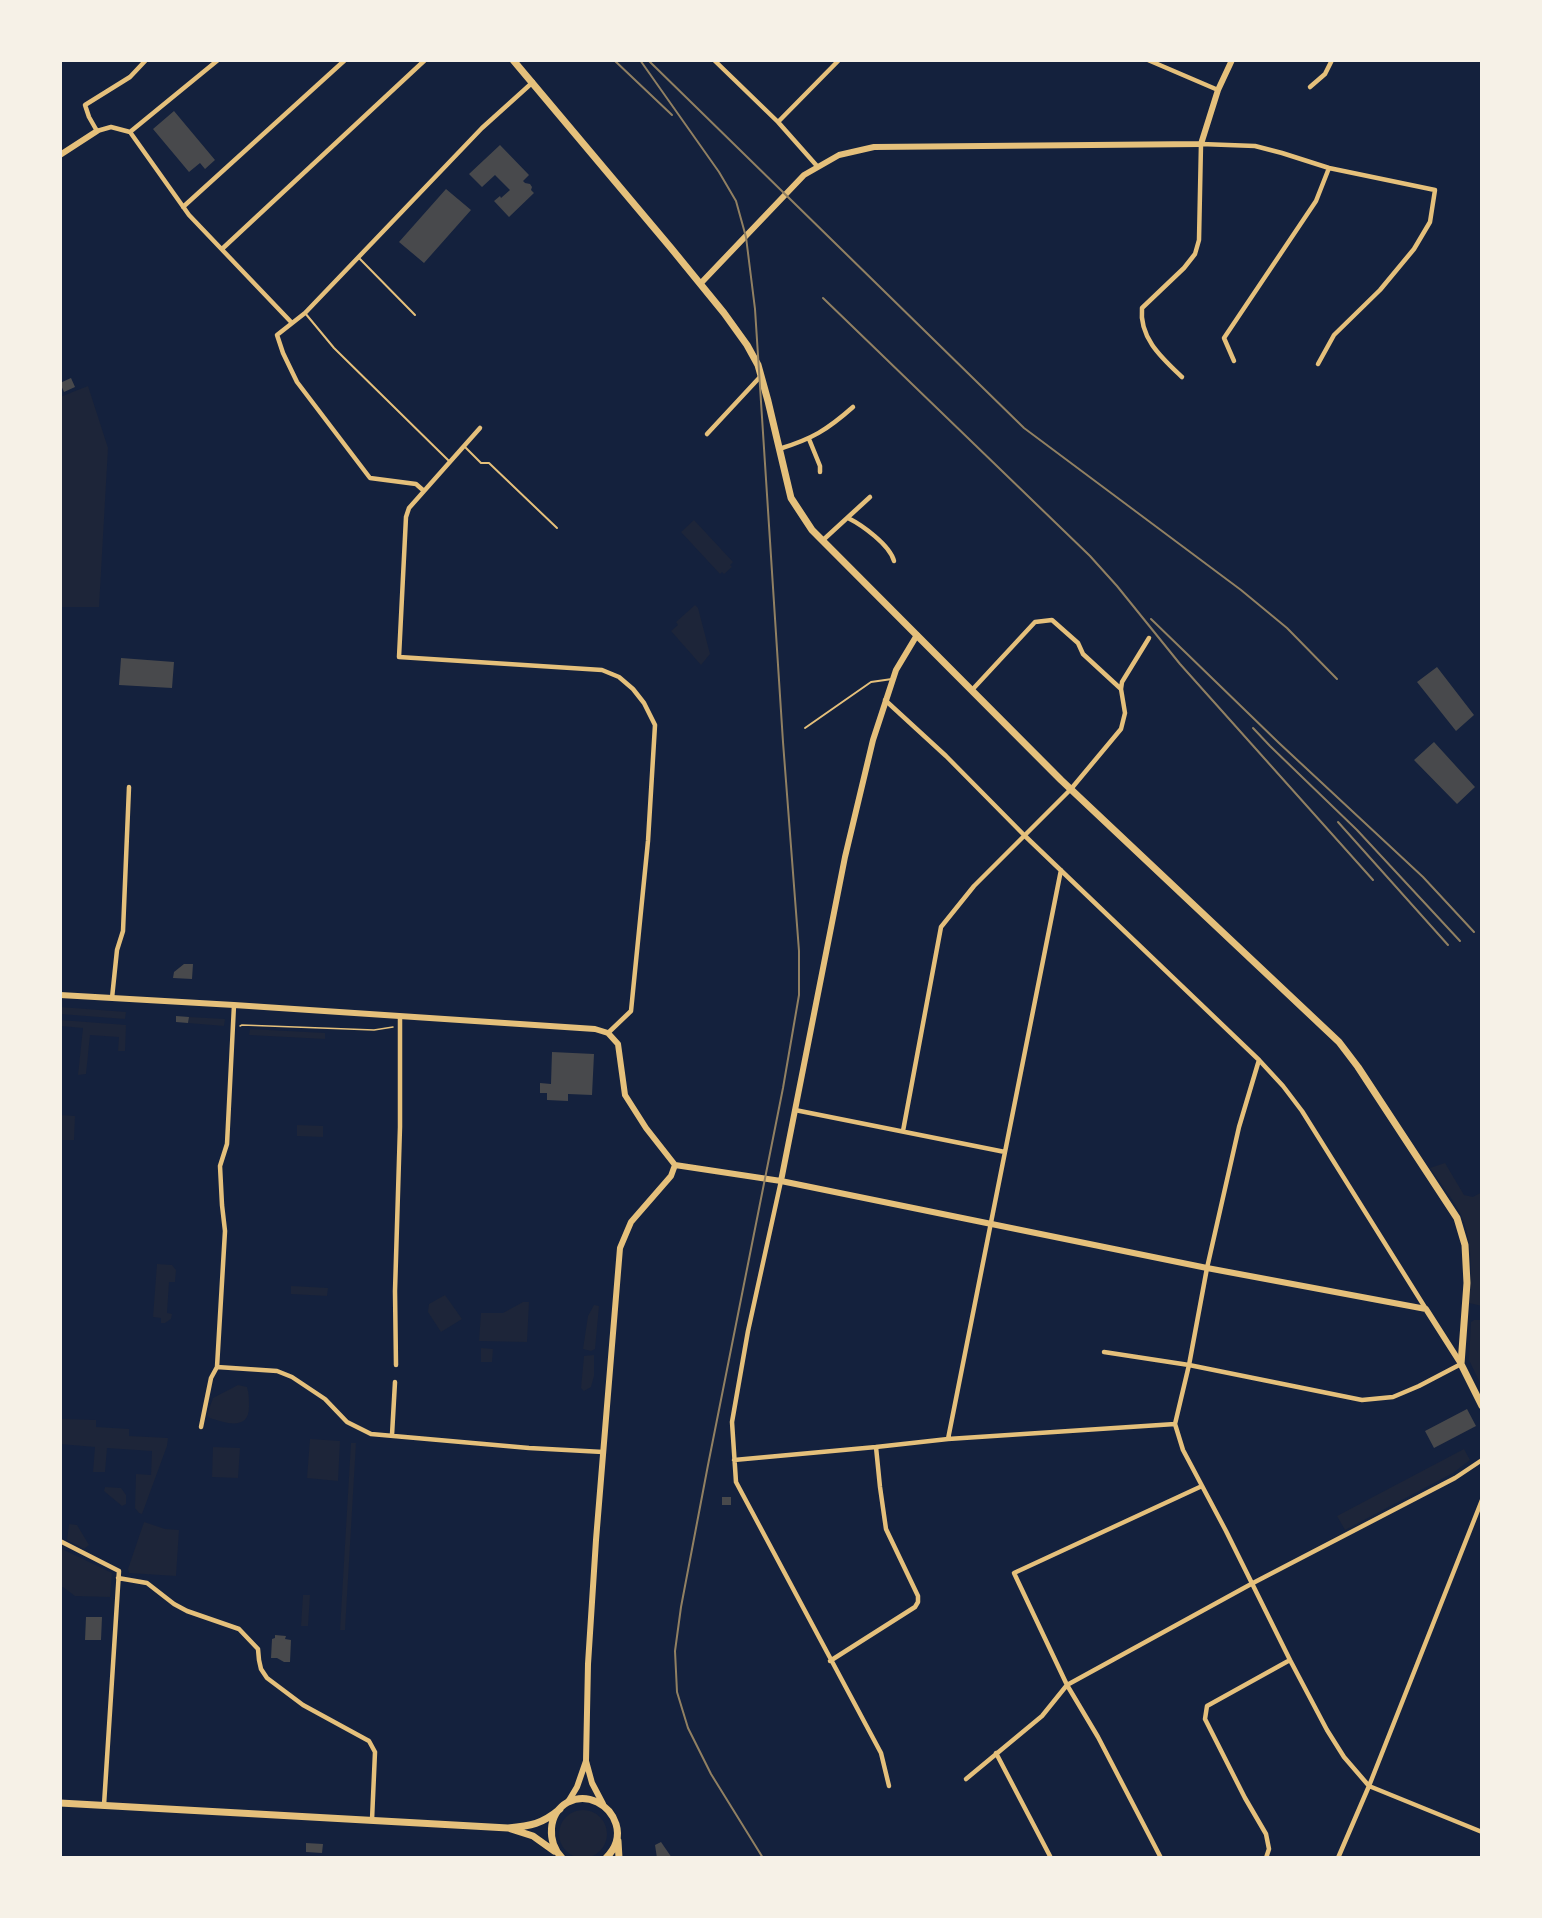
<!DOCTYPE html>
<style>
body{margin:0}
#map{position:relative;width:1542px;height:1918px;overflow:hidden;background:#14213d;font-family:Ubuntu,sans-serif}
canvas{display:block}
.frame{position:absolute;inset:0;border:62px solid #f6f1e7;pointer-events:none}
</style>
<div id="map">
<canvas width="1542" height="1918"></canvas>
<div class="frame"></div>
</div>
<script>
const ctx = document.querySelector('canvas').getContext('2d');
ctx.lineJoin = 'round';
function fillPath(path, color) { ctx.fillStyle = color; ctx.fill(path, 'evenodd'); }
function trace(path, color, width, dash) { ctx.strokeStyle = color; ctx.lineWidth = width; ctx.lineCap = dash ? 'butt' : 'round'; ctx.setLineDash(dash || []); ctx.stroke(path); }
fillPath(new Path2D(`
 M 88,386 L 108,448 L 99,607 L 60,607 L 60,397 Z
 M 694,520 L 733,562 L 730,565 L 732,567 L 724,574 L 722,572 L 720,574 L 681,532 Z
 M 695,605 L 698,608 L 710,654 L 701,665 L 671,631 L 678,625 L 676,622 Z
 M 60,1007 L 126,1012 L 125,1019 L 60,1014 Z
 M 189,1017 L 225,1019 L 224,1026 L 188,1023 Z
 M 60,1020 L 126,1025 L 125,1051 L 118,1051 L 119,1037 L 90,1035 L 86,1074 L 78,1075 L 83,1028 L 60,1026 Z
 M 250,1029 L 325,1033 L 325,1039 L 249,1035 Z
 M 60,1115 L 75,1116 L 74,1140 L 60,1140 Z
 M 297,1125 L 323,1126 L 323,1137 L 297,1136 Z
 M 1445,1163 L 1464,1195 L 1473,1197 L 1482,1192 L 1482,1306 L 1469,1303 C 1472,1276 1473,1241 1461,1215 C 1453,1199 1440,1183 1430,1168 Z
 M 157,1264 L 172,1265 L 176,1270 L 175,1282 L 169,1282 L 167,1313 L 172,1314 L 171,1319 L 165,1323 L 161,1323 L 161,1318 L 153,1317 Z
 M 291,1286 L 328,1288 L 327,1296 L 291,1294 Z
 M 445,1295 L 462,1319 L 441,1332 L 428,1312 L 429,1304 Z
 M 523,1302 L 529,1302 L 527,1342 L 479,1341 L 481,1313 L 503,1313 Z
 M 594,1305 L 599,1306 L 595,1349 L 591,1351 L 583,1349 L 588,1316 Z
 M 1474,1320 L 1480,1320 L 1482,1323 L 1482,1387 L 1469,1360 L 1471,1322 Z
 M 481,1348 L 493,1349 L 492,1362 L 481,1362 Z
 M 594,1355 L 594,1376 L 591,1387 L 584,1391 L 581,1388 L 584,1356 Z
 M 238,1385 L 247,1387 C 249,1393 249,1400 249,1407 C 249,1431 225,1423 210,1418 L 207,1415 L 213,1398 Z
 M 60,1419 L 96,1420 L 96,1427 L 129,1429 L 129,1436 L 168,1438 L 167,1446 L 142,1514 L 139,1513 L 135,1508 L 136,1474 L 151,1475 L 152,1451 L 107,1448 L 105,1472 L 93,1472 L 95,1447 L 60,1444 Z
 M 310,1439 L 340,1441 L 338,1481 L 307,1478 Z
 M 351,1443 L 356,1443 L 345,1630 L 340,1630 Z
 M 213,1447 L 240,1448 L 238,1478 L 212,1477 Z
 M 1464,1449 L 1470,1460 L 1453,1473 L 1345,1530 L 1337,1516 Z
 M 105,1487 L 121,1488 L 126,1495 L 126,1504 L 122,1506 L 104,1491 Z
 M 144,1522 L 165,1529 L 179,1530 L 176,1576 L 129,1573 L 128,1569 Z
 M 69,1524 L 77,1525 L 89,1545 L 84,1549 L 67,1540 Z
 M 60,1548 L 112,1573 L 110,1597 L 75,1596 L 63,1587 L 60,1587 Z
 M 303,1595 L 310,1595 L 308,1626 L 301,1626 Z
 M559 1834a24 24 0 1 1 48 0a24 24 0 1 1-48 0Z`), '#1d2539');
fillPath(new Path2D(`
 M 174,111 L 215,160 L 205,169 L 200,163 L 189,172 L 153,129 Z
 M 500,145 L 529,175 L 523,181 L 525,183 L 530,184 L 532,187 L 531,190 L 534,193 L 509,217 L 494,201 L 500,196 L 501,198 L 510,190 L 495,175 L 482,187 L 469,174 Z
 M 446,189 L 471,210 L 424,263 L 399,242 Z
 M 71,378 L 75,387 L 64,392 L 60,383 Z
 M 121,658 L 174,662 L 172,688 L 119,685 Z
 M 1437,667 L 1474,715 L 1456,731 L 1417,682 Z
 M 1434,742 L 1475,787 L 1457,804 L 1414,760 Z
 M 184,964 L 193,964 L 192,979 L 173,978 L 174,972 Z
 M 176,1016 L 189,1017 L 188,1023 L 176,1022 Z
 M 552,1052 L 594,1054 L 592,1095 L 568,1094 L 568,1101 L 547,1100 L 547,1093 L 540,1093 L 540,1083 L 551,1084 Z
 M 1467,1409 L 1476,1426 L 1434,1448 L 1425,1431 Z
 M 722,1497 L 731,1497 L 731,1505 L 722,1505 Z
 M 86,1617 L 102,1617 L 101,1640 L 85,1640 Z
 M 275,1635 L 286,1636 L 285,1639 L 291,1640 L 290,1662 L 284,1662 L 277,1658 L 271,1658 L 272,1639 L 275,1638 Z
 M 661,1842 L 672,1858 L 657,1858 L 655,1845 Z
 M 306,1843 L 323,1844 L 322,1853 L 306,1852 Z`), '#48494c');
trace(new Path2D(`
 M 240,1026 L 242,1025 L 374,1030 L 393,1027`), '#e5c07b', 1.5);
trace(new Path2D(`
 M 359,258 L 415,315
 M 305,313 L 334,348 L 449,461
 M 464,446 L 481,463 L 489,463 L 557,528
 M 805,728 L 871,682 L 892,679`), '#e5c07b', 2);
trace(new Path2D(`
 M 146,60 L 130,77 L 85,105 L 89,117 L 97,131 L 111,127 L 130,132 L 189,215 L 292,323
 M 714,60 L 778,122 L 817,166
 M 1148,60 L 1218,90
 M 1310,87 L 1325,74 L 1332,60
 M 778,122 L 839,60
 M 130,132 L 218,60
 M 183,207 L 345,60
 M 222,249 L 425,60
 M 1234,361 L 1224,338 L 1316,201 L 1329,168
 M 1182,377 C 1162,358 1139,338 1142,308 L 1184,268 L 1195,254 L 1199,240 L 1201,144 L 1255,146 L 1282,153 L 1329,168 L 1435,190 L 1430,222 L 1414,249 L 1380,290 L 1334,335 L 1318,364
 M 480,428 L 409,508 L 406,517 L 399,657 L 602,670 L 619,677 L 633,689 L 644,703 L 655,725 L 648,841 L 631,1011 L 608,1033
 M 707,434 L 760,377
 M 809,439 L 820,466 L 820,472
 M 779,449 C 812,439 827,430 853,407
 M 424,491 L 416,484 L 370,478 L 297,382 L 283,353 L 277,335 L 305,313 L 482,128 L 533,82
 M 848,518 C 862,525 890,545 894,561
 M 822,541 L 870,497
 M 972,690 L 1035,622 L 1052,620 L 1078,643 L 1083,654 L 1121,689
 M 885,700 L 946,756 L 1025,836 L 1259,1060 L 1283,1086 L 1302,1111 L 1426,1309
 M 112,998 L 117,950 L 123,931 L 129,787
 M 1259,1060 L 1239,1127 L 1207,1268 L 1189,1365 L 1175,1424 L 1183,1450 L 1226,1531 L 1290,1660 L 1327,1730 L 1344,1757 L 1369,1786 L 1482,1832
 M 795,1110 L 1005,1152
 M 903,1131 L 941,927 L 974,886 L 1071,789 L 1121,729 L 1125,713 L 1121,689 L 1122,682 L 1149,638
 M 781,1181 L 748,1331 L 732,1422 L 736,1482 L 881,1753 L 889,1786
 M 1104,1352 L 1189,1365 L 1362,1400 L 1393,1397 L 1419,1386 L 1461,1364
 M 396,1365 L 395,1291 L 400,1127 L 400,1016
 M 217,1367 L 277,1371 L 292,1377 L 325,1399 L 347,1422 L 371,1434 L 529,1448 L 603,1452
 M 201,1427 L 211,1378 L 217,1367 L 225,1231 L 222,1205 L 220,1166 L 227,1144 L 234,1005
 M 392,1435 L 395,1382
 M 948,1439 L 1061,870
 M 734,1460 L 876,1447 L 948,1439 L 1175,1424
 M 60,1541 L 119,1571 L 104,1805
 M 118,1578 L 147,1583 L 174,1604 L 187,1611 L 239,1629 L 258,1649 L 259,1660 L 261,1669 L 267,1678 L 303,1705 L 369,1741 L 375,1752 L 372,1820
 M 830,1661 L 915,1607 L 918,1602 L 918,1596 L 886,1529 L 880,1487 L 876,1447
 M 996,1753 L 1051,1858
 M 966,1779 L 1042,1716 L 1067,1685 L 1253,1583 L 1455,1478 L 1482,1460
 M 1161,1858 L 1098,1737 L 1067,1685 L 1014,1573 L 1202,1486
 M 1266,1858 L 1269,1849 L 1266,1834 L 1245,1798 L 1205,1719 L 1207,1706 L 1290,1660
 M 1338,1858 L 1369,1786 L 1482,1500`), '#e5c07b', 4.5);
trace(new Path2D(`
 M 60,155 L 97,131
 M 701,283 L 804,175 L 839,155 L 874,147 L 1201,144 L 1218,90 L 1232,60
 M 60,995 L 234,1005 L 595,1029 L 608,1033 L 618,1044 L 625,1095 L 646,1128 L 675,1165 L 781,1181 L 1207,1268 L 1426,1309 L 1461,1364
 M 781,1181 L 845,857 L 873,740 L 896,670 L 917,635
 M 568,1802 L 577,1787 L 586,1761
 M 603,1804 L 592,1783 L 586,1761 L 588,1664 L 596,1540 L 620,1248 L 631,1222 L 671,1176 L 675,1165`), '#e5c07b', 6);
trace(new Path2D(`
 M 513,60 L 671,248 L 724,313 L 747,345 L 758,365 L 768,401 L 791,498 L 812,530 L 1061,780 L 1339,1042 L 1358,1067 L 1457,1218 L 1465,1245 L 1467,1283 L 1461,1364 L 1482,1406
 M 60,1803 L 508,1828 C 531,1826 542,1824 560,1809
 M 511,1829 L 533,1836 L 554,1851
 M 618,1841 L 619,1858
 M 562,1858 C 547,1842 547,1814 568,1802 C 588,1792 610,1805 616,1824 C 620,1837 615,1849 606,1858`), '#e5c07b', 7);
trace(new Path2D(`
 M 614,60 L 672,115
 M 640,60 L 719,172 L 736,201 L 746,237 L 755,309 L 783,742 L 799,951 L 799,995 L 783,1088 L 708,1465 L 681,1607 L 675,1651 L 677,1692 L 688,1728 L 711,1774 L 763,1858
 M 648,60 L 1024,428 L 1241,590 L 1287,628 L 1337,679
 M 823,298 L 1090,556 L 1117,586 L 1180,664 L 1373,880
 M 1151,619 L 1279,743 L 1423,877 L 1474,932
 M 1253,728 L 1270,746 L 1357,830 L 1460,941
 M 1338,822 L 1448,945`), '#918062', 2);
</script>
